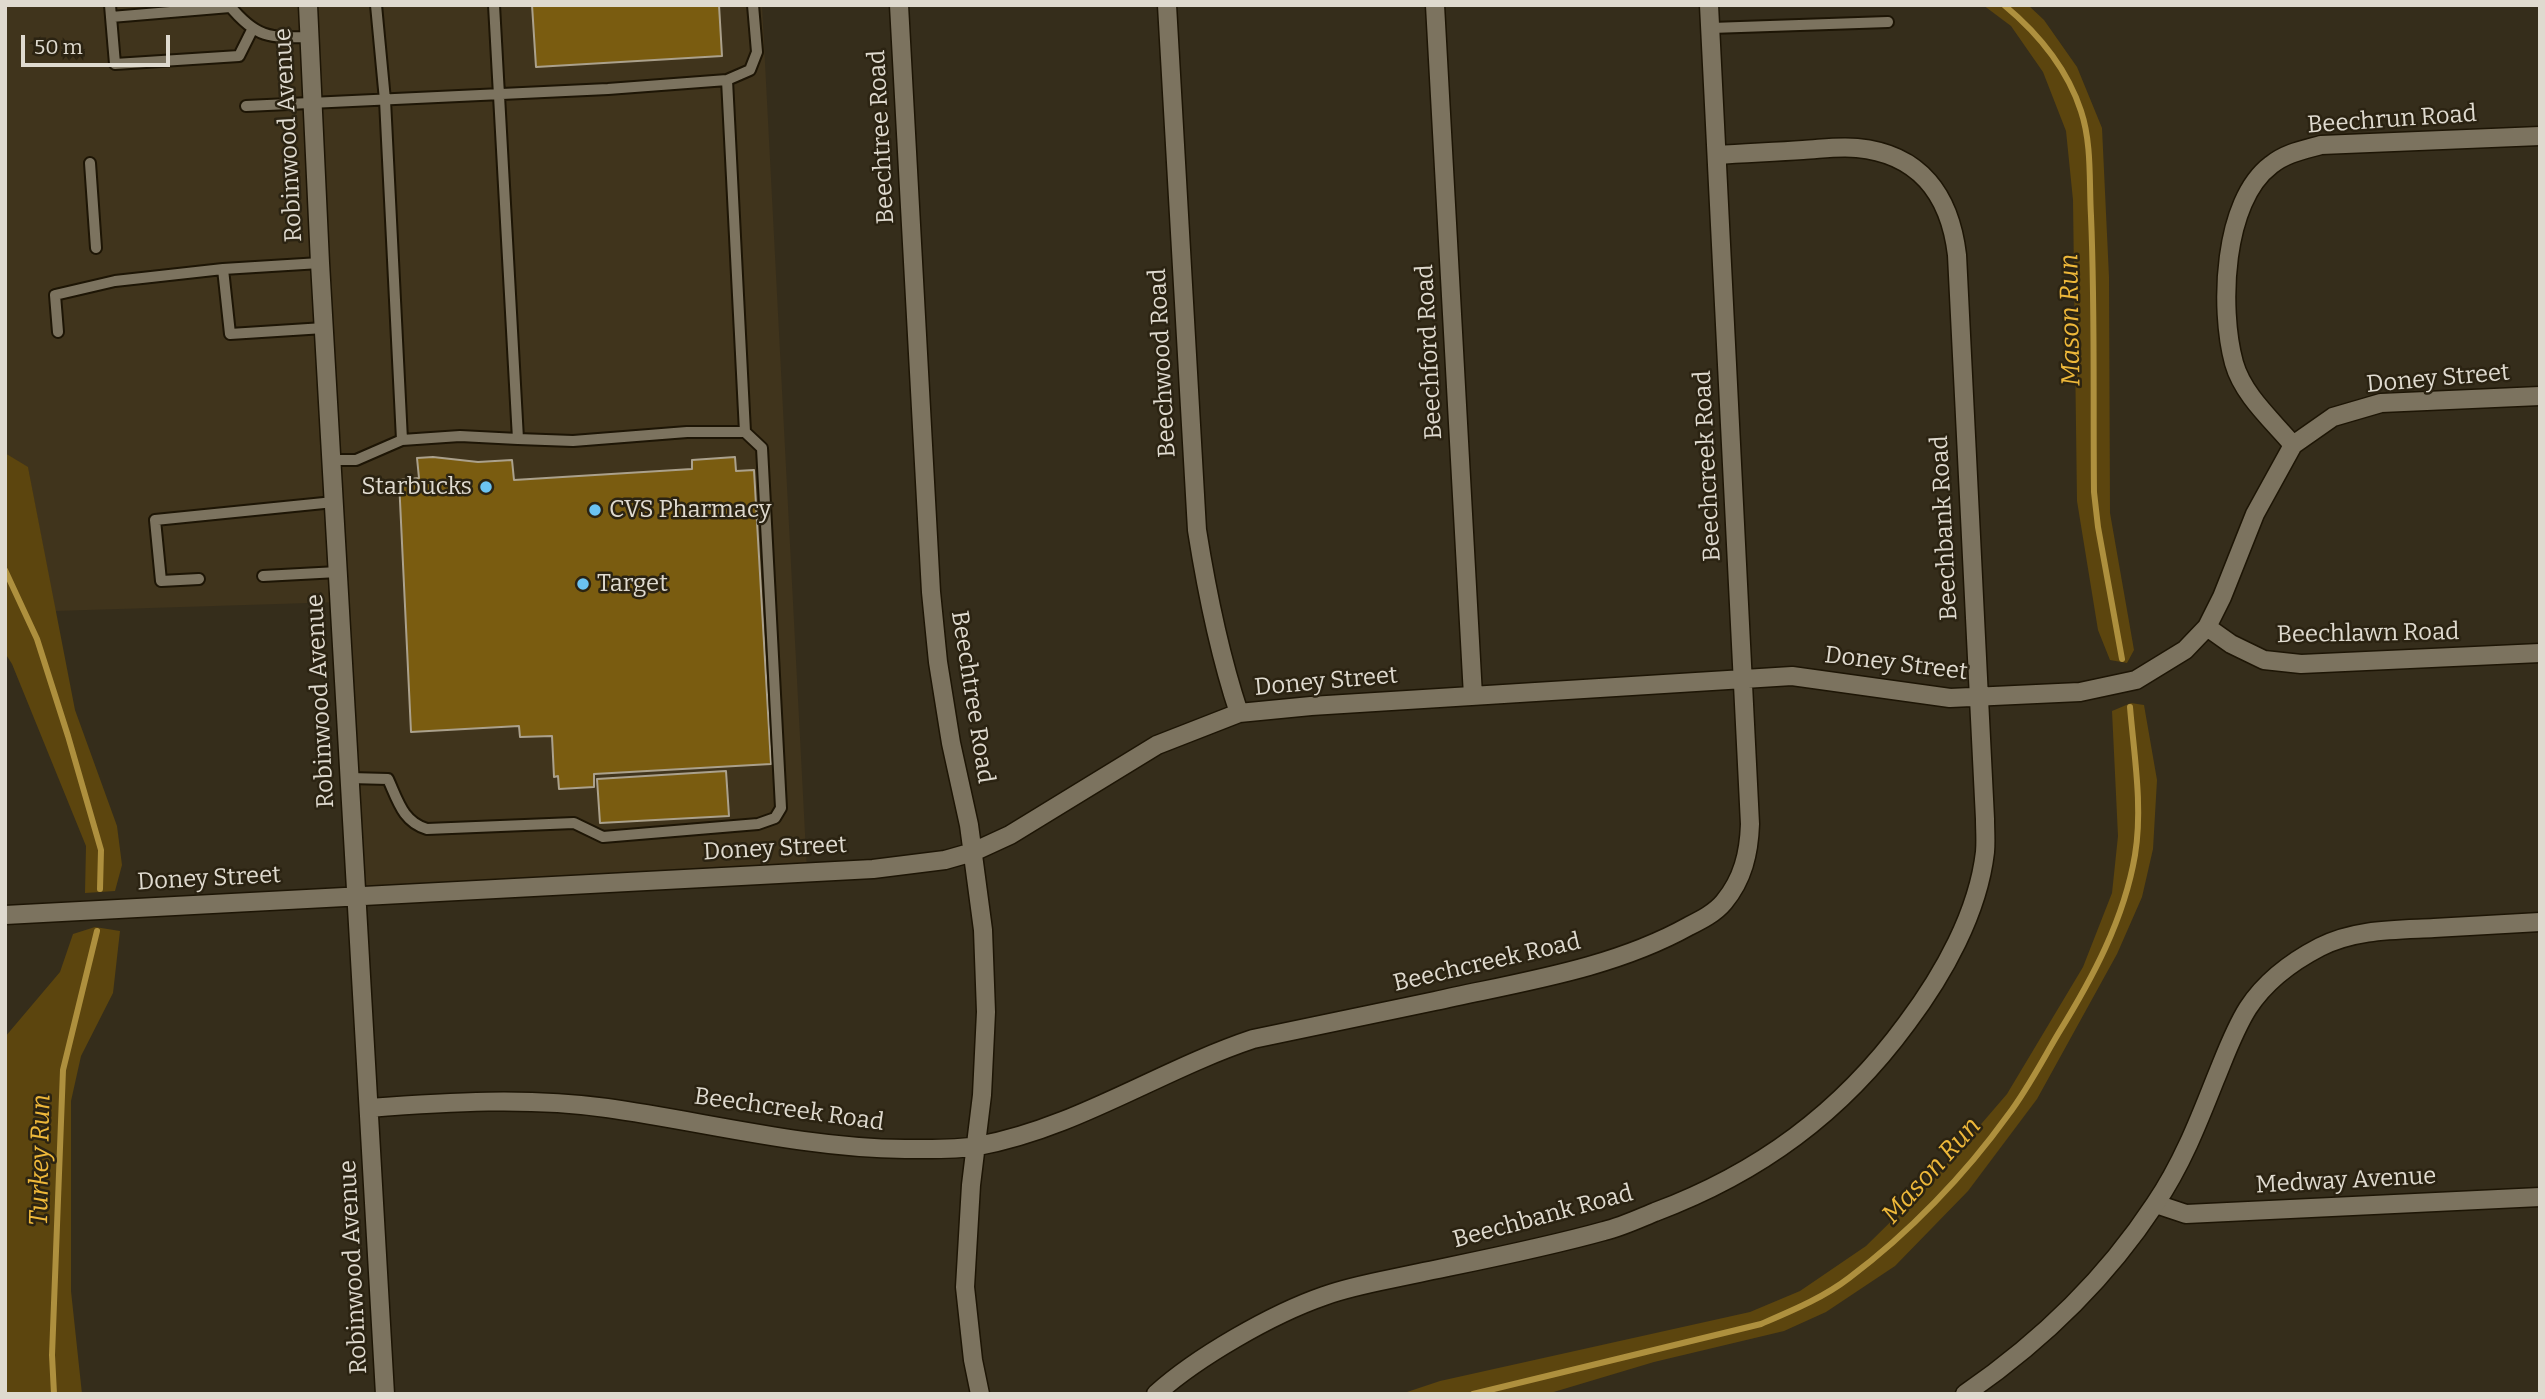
<!DOCTYPE html>
<style>
body{margin:0}
#map{position:relative;width:2545px;height:1399px;overflow:hidden;background:#352d1b;font-family:Bitter,serif}
canvas{display:block}
.frame{position:absolute;inset:0;border:7px solid #dfdacf;pointer-events:none}
.scale{position:absolute;left:21px;top:35px;width:149px;height:32px;box-sizing:border-box;border:4px solid #dfdacf;border-top:0;padding-left:9px;font-size:21px;line-height:24px;white-space:nowrap;color:#dfdacf;-webkit-text-stroke:5px #2b2312;paint-order:stroke}
</style>
<div id="map">
<canvas width="2545" height="1399"></canvas>
<div class="frame"></div>
<div class="scale">50 m</div>
</div>
<script>
const ctx = document.querySelector('canvas').getContext('2d');
ctx.lineJoin = 'round';
function fillPath(path, color) { ctx.fillStyle = color; ctx.fill(path, 'evenodd'); }
function trace(path, color, width, dash) { ctx.strokeStyle = color; ctx.lineWidth = width; ctx.lineCap = dash ? 'butt' : 'round'; ctx.setLineDash(dash || []); ctx.stroke(path); }
function write(font, color, halo, rows, align = 'center') {
  ctx.font = font + ' Bitter,serif'; ctx.lineWidth = 5; ctx.setLineDash([]); ctx.textBaseline = 'middle'; ctx.strokeStyle = halo; ctx.fillStyle = color; for (const [text, x, y, turn = 0] of rows) {
    ctx.save(); ctx.translate(x, y); ctx.rotate((+turn || 0) * Math.PI / 180); ctx.textAlign = isNaN(turn) ? turn : align; if (halo) ctx.strokeText(text, 0, 0); ctx.fillText(text, 0, 0); ctx.restore();
  }
}
fillPath(new Path2D(`
 M 5,5 L 762,5 L 807,872 L 359,893 L 341,602 L 55,611 L 28,468 L 5,453 Z`), '#40341c');
fillPath(new Path2D(`
 M 1983,5 L 2028,5 L 2044,20 L 2077,67 L 2102,128 L 2109,277 L 2110,513 L 2134,650 L 2127,663 L 2110,660 L 2098,630 L 2077,501 L 2073,200 L 2066,131 L 2043,72 L 2011,26 Z
 M 5,453 L 28,467 L 75,710 L 117,826 L 122,865 L 115,891 L 85,893 L 86,846 L 12,664 L 5,653 Z
 M 2131,703 L 2144,705 L 2157,780 L 2153,849 L 2142,897 L 2117,954 L 2037,1099 L 1968,1191 L 1895,1266 L 1826,1312 L 1784,1331 L 1654,1362 L 1547,1394 L 1401,1394 L 1440,1381 L 1750,1312 L 1800,1291 L 1866,1246 L 1933,1180 L 2007,1094 L 2083,967 L 2112,893 L 2118,836 L 2112,711 Z
 M 95,927 L 120,931 L 113,993 L 81,1056 L 71,1101 L 71,1291 L 82,1394 L 5,1394 L 5,1037 L 60,972 L 73,934 Z`), '#5c450e');
trace(new Path2D(`
 M 2004,5 C 2039,34 2067,68 2081,111 C 2092,144 2089,182 2091,216 C 2095,308 2093,400 2094,492 L 2098,527 L 2122,659
 M 5,570 L 37,639 L 68,736 L 101,850 L 100,889
 M 54,1394 L 52,1355 L 63,1070 L 97,931
 M 1473,1394 L 1761,1324 C 1791,1311 1823,1298 1849,1278 C 1909,1233 1965,1175 2008,1115 C 2027,1090 2042,1061 2058,1034 C 2092,979 2124,920 2135,855 C 2143,807 2134,755 2130,707`), '#ae903e', 6);
const building = new Path2D(`
 M 532,5 L 719,5 L 722,56 L 536,67 Z
 M 433,457 L 478,462 L 512,460 L 514,480 L 692,469 L 692,460 L 735,457 L 736,471 L 754,470 L 771,764 L 594,774 L 594,787 L 559,789 L 558,776 L 554,777 L 552,736 L 520,737 L 519,726 L 411,732 L 399,480 L 419,478 L 417,458 Z
 M 726,771 L 729,816 L 600,823 L 597,779 Z`);
fillPath(building, '#7a5c10');
trace(building, '#aba18c', 2);
const service = new Path2D(`
 M 110,5 L 111,17 L 230,7
 M 229,5 C 256,38 269,38 310,37
 M 376,5 L 385,100 L 402,440
 M 111,17 L 115,64 L 239,56 L 252,30
 M 1711,28 L 1888,22
 M 727,80 L 750,70 L 757,52 L 753,5
 M 246,106 L 608,89 L 727,80 L 745,432
 M 90,163 L 96,248
 M 223,269 L 230,334 L 324,328
 M 58,332 L 55,295 L 115,281 L 223,269 L 320,263
 M 332,460 L 356,460 L 402,440 L 460,436 L 518,439 L 494,5
 M 263,576 L 338,572
 M 199,579 L 161,581 L 155,520 L 334,502
 M 350,778 L 388,779 C 398,801 403,822 427,829 L 574,823 L 603,837 L 758,824 L 775,818 L 781,808 L 762,448 L 745,432 L 687,432 L 573,441 L 518,439`);
const minor = new Path2D(`
 M 308,5 L 320,263 L 385,1394
 M 899,5 L 931,592 L 938,662 L 951,743 L 969,825 L 983,930 L 986,1012 L 982,1095 L 971,1185 L 965,1287 L 973,1360 L 980,1394
 M 1167,5 L 1197,530 C 1207,593 1219,653 1239,713
 M 1435,5 L 1473,696
 M 2293,445 C 2272,420 2243,395 2234,363 C 2219,308 2223,201 2271,165 C 2286,153 2303,150 2321,145 L 2540,136
 M 2207,627 L 2231,644 L 2264,660 L 2301,664 L 2540,653
 M 5,915 L 873,869 L 945,860 L 973,852 L 1010,835 L 1157,745 L 1239,713 L 1311,706 L 1792,676 L 1950,698 L 2080,692 L 2136,680 L 2185,650 L 2207,627 L 2222,597 L 2255,514 L 2293,445 L 2333,417 L 2381,403 L 2540,396
 M 369,1108 C 448,1102 528,1097 607,1108 C 706,1122 804,1148 905,1149 C 929,1149 954,1150 978,1146 C 1076,1128 1160,1070 1253,1039 C 1314,1026 1375,1013 1435,1001 C 1520,982 1612,969 1689,926 C 1701,920 1715,913 1724,902 C 1743,879 1749,853 1750,824 L 1709,5
 M 2156,1204 L 2186,1214 L 2540,1197
 M 1156,1394 C 1197,1357 1272,1314 1324,1296 C 1354,1285 1388,1280 1419,1273 C 1481,1260 1543,1248 1604,1231 C 1621,1227 1638,1219 1655,1212 C 1759,1173 1841,1113 1907,1023 C 1943,975 1978,913 1985,852 C 1986,841 1985,830 1985,819 L 1957,255 C 1950,196 1921,154 1857,148 C 1839,146 1821,149 1803,150 C 1774,152 1746,153 1717,155`);
const tertiary = new Path2D(`
 M 1965,1394 C 2039,1343 2105,1280 2155,1204 C 2181,1166 2198,1123 2215,1080 C 2225,1056 2234,1030 2248,1008 C 2265,982 2293,961 2320,947 C 2355,929 2395,930 2434,928 C 2469,926 2504,924 2540,922`);
trace(service, '#1d1505', 14);
trace(minor, '#1d1505', 21);
trace(tertiary, '#1d1505', 21);
trace(service, '#7c735f', 10);
trace(minor, '#7c735f', 18);
trace(tertiary, '#7c735f', 18);
for (const [x, y, r, color] of [
 [486,487,7,"#6bc3f2"],
 [595,510,7,"#6bc3f2"],
 [583,584,7,"#6bc3f2"]
]) { const dot = new Path2D(); dot.arc(x, y, r, 0, 2 * Math.PI); ctx.fillStyle = color; ctx.fill(dot); trace(dot, '#2b2312', 2.5); }
write('24px', '#dfdacf', '#2b2312', [
 ["Beechrun Road",2392,120,-4],
 ["Robinwood Avenue",289,135,-93],
 ["Beechtree Road",882,137,-93],
 ["Beechford Road",1430,352,-93],
 ["Beechwood Road",1163,363,-93],
 ["Doney Street",2438,379,-5],
 ["Beechcreek Road",1708,466,-93],
 ["Beechbank Road",1945,528,-93],
 ["Beechlawn Road",2368,634,-1],
 ["Doney Street",1896,664,7],
 ["Doney Street",1326,682,-5],
 ["Beechtree Road",972,697,81],
 ["Robinwood Avenue",321,701,-93],
 ["Doney Street",775,849,-3],
 ["Doney Street",209,879,-3],
 ["Beechcreek Road",1487,963,-13],
 ["Beechcreek Road",789,1110,8],
 ["Medway Avenue",2346,1181,-3],
 ["Beechbank Road",1543,1217,-15],
 ["Robinwood Avenue",354,1267,-93]
]);
write('24px', '#dfdacf', '#2b2312', [
 ["Starbucks",472,487,"right"],
 ["CVS Pharmacy",609,510],
 ["Target",597,584]
], 'left');
write('italic 26px', '#eeb83a', '#2b2312', [
 ["Mason Run",2071,320,-91],
 ["Turkey Run",41,1160,-89],
 ["Mason Run",1932,1171,-48]
]);
</script>
